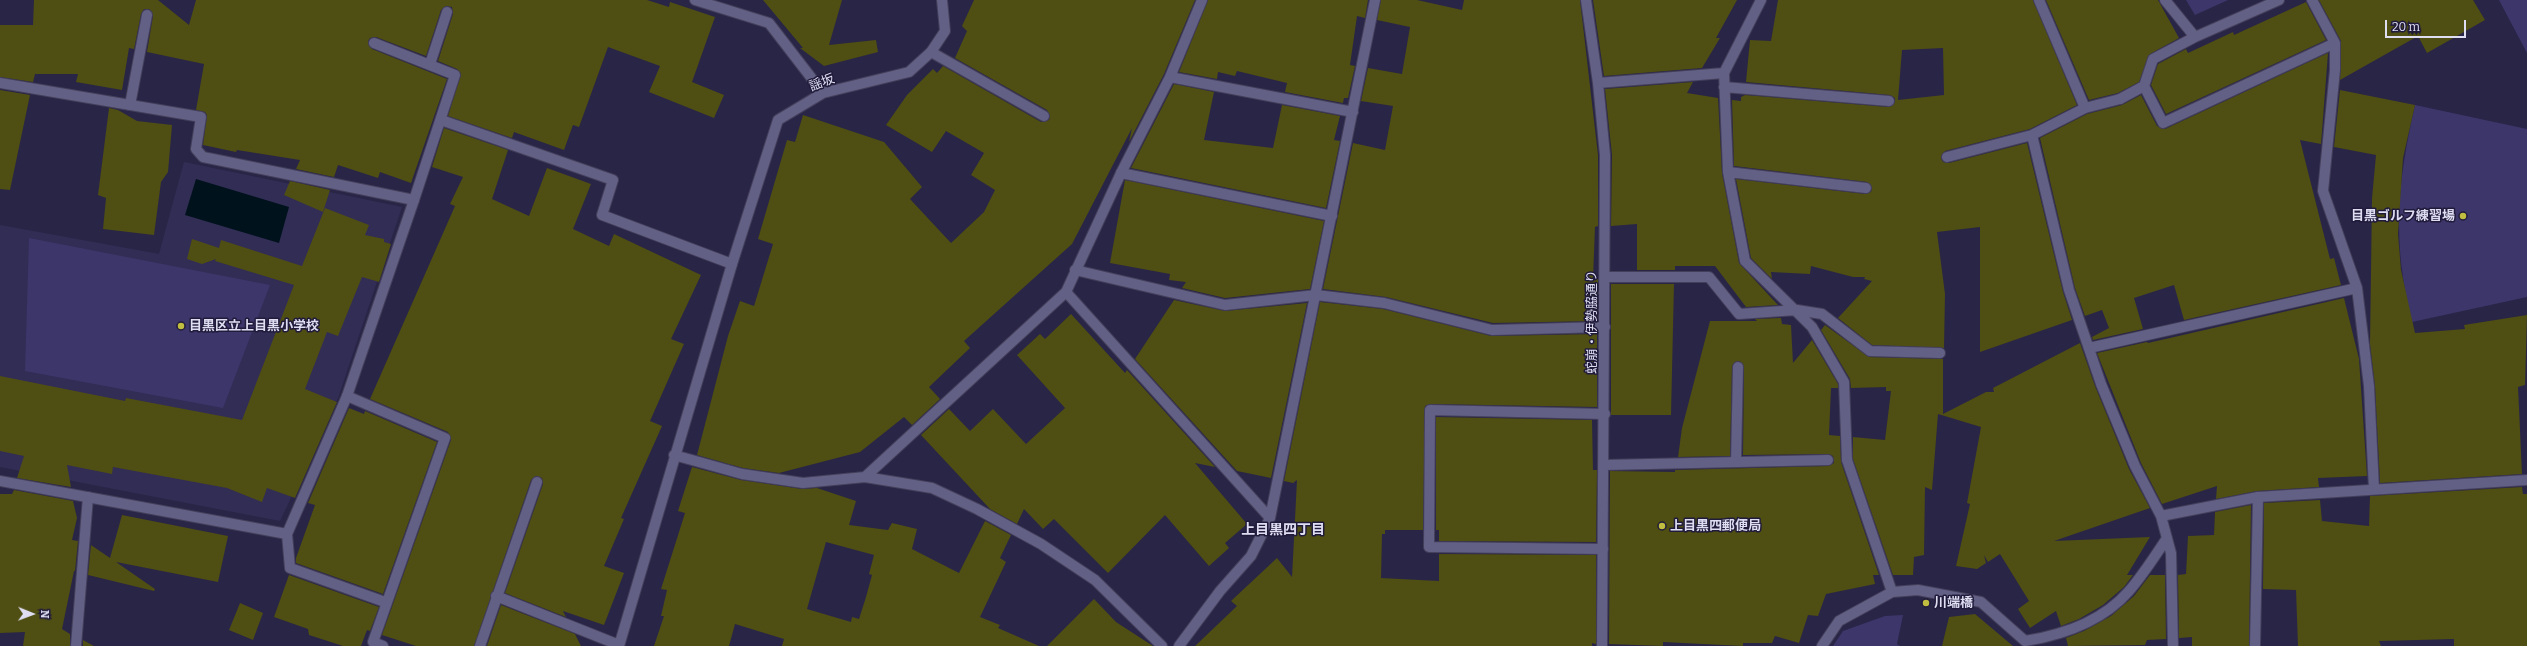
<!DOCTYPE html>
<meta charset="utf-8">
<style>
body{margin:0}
#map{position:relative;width:2527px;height:646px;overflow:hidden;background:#292546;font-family:Bitter,serif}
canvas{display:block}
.north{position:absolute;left:12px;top:594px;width:40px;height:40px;-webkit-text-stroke:3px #201b3b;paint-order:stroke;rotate:91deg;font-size:11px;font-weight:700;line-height:16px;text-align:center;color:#deddf2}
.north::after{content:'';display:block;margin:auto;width:14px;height:18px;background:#deddf2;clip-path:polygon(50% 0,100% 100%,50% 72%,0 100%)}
.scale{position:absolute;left:2385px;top:20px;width:81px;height:18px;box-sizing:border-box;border:2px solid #deddf2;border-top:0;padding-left:5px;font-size:12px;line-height:14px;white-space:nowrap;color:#deddf2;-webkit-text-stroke:3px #201b3b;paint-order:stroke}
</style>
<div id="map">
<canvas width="2527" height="646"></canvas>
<div class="north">N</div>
<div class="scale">20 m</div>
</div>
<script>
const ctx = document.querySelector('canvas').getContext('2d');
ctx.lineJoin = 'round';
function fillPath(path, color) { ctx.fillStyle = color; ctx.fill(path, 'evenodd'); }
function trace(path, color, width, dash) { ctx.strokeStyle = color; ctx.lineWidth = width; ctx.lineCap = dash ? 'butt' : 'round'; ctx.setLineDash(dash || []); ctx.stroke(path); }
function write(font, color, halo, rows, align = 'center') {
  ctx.font = font + ' Bitter,"Noto Sans JP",serif'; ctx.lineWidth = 3; ctx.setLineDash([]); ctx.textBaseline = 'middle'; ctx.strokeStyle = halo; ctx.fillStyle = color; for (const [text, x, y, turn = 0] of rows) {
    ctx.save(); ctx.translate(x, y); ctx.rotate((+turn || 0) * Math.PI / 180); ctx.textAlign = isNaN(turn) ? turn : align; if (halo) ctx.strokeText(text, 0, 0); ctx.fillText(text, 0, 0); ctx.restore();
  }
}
fillPath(new Path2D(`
 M 184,162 L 402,207 L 338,398 L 280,521 L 0,467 L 0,225 L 159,254 Z`), '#322d55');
fillPath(new Path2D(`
 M 2186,0 L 2228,0 L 2195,15 Z
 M 2499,0 L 2527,0 L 2527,53 Z
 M 2415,105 L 2527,129 L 2527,297 L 2412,322 C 2392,241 2397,185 2415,105 Z
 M 29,238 L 270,285 L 223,408 L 25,371 Z
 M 1903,615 L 1897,644 L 1900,646 L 1833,646 L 1843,631 L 1885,616 Z`), '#3d366b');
fillPath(new Path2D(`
 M 196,179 L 289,207 L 279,243 L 185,215 Z`), '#00121c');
fillPath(new Path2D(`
 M 34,0 L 158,0 L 189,25 L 196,0 L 647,0 L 669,7 L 670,2 L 715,17 L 692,82 L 724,95 L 714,118 L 649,92 L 660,66 L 608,47 L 579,127 L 573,125 L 564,150 L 514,132 L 512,138 L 448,116 L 461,74 L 457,69 L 438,61 L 453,14 L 452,7 L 446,6 L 441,10 L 426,56 L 376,37 L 370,38 L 368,41 L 372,49 L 447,79 L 411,183 L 380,172 L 378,178 L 338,165 L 334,177 L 296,169 L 300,160 L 237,150 L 236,152 L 203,145 L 207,115 L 205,112 L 196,110 L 204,64 L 147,52 L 153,16 L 149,9 L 144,9 L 141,14 L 134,49 L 129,48 L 122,90 L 76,82 L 78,74 L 35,74 L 33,82 L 0,77 L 0,25 L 33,25 Z
 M 763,0 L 842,0 L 829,45 L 876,40 L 878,52 L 824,66 L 800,48 L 803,48 Z
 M 974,0 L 1195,0 L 1164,74 L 1129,142 L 1132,128 L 1072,244 L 964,341 L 970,348 L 929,387 L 940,399 L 912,425 L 904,417 L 860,452 L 779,473 L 743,468 L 697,455 L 728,336 L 740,301 L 754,306 L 773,244 L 758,239 L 787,140 L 795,142 L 803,115 L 884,142 L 922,187 L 910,199 L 951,243 L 984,212 L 995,190 L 971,175 L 984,153 L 946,131 L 932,152 L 886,125 L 907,95 L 933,69 L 937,73 L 943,66 L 1041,122 L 1049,120 L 1050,116 L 1047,110 L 955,58 L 967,31 L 962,26 Z
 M 1208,0 L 1368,0 L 1365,18 L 1357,16 L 1350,65 L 1355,66 L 1348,98 L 1344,98 L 1343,103 L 1285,92 L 1287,83 L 1237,71 L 1235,76 L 1218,72 L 1217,79 L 1179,72 Z
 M 1381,0 L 1417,0 L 1462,10 L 1464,0 L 1580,0 L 1598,155 L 1598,226 L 1595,227 L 1593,279 L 1598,279 L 1597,321 L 1493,323 L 1386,297 L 1323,289 L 1353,143 L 1385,150 L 1393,106 L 1361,101 L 1368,68 L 1402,74 L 1410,27 L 1377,20 Z
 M 1593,0 L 1737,0 L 1716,38 L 1720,38 L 1702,68 L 1604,76 Z
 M 1778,0 L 2033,0 L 2077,105 L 2030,129 L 1945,151 L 1941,158 L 1943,162 L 1949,163 L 2027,143 L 2063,292 L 2072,320 L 1980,352 L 1980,227 L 1937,232 L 1945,294 L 1944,348 L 1872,345 L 1838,318 L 1872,281 L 1864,279 L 1865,277 L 1853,277 L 1811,266 L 1810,274 L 1771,272 L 1772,279 L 1751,258 L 1736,179 L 1865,194 L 1871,192 L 1872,188 L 1867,182 L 1734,166 L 1732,100 L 1741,101 L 1741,97 L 1745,95 L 1888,107 L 1895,102 L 1895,98 L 1890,95 L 1746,82 L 1750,40 L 1771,41 ZM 1943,48 L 1944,95 L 1898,100 L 1902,50 Z
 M 2046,0 L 2158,0 L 2179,38 L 2150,54 L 2139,82 L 2118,93 L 2089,100 Z
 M 2319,0 L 2473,0 L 2485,20 L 2427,53 L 2418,36 L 2340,80 L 2341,41 Z
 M 2306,2 L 2326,40 L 2166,114 L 2151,85 L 2158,64 L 2186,49 L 2188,53 L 2233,32 L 2234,35 Z
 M 2328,53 L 2321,144 L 2300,140 L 2330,259 L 2334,258 L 2341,285 L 2184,320 L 2174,285 L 2134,298 L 2143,329 L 2093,340 L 2092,337 L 2109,328 L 2102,310 L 2085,316 L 2075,288 L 2040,138 L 2087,114 L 2122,105 L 2141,95 L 2157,126 L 2165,129 Z
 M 1693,82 L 1687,93 L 1718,98 L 1722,173 L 1739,263 L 1778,305 L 1746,307 L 1715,266 L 1675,266 L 1675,270 L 1637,270 L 1637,224 L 1611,226 L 1612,155 L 1605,89 Z
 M 1174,84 L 1214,92 L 1204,140 L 1273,148 L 1282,105 L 1340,116 L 1334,140 L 1340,141 L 1326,208 L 1131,168 Z
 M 0,90 L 30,95 L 10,190 L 0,189 Z
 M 2340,90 L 2415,105 L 2403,158 L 2398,234 L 2401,270 L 2415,333 L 2465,329 L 2464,325 L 2527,315 L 2525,385 L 2518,387 L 2522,474 L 2380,483 L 2375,386 L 2370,344 L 2372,198 L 2376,155 L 2334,147 Z
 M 109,108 L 118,110 L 137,121 L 172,125 L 168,172 L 161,182 L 154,235 L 103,229 L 106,198 L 98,195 Z
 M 444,128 L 508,150 L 492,199 L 529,216 L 547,168 L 591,184 L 573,229 L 609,246 L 614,234 L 701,275 L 671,339 L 684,344 L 650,421 L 662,426 L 621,518 L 624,519 L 604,566 L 624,573 L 604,625 L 563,611 L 566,617 L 505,593 L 543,484 L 542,478 L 536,476 L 531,480 L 474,646 L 416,646 L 382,635 L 451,440 L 448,432 L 370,399 L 455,206 L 450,204 L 463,177 L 432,167 Z
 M 1125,180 L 1324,221 L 1310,289 L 1225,298 L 1182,288 L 1186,282 L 1169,280 L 1170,274 L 1110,263 Z
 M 290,181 L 330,190 L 323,212 L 284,195 Z
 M 325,208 L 369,225 L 365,235 L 384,239 L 384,242 L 391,244 L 379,282 L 362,277 L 338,336 L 327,332 L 305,389 L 337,402 L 295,498 L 267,488 L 262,502 L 227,488 L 113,467 L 112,474 L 67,465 L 71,487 L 17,478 L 24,456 L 0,451 L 0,376 L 125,401 L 126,398 L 242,420 L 294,285 L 215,261 L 216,259 L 202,264 L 187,259 L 192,239 L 219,248 L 221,240 L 302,266 Z
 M 1611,284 L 1674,284 L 1671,415 L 1611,415 Z
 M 2344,298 L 2359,359 L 2367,476 L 2318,478 L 2319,487 L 2257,491 L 2216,499 L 2217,486 L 2162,504 L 2141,463 L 2097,353 L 2147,342 L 2148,343 Z
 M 1174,300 L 1225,311 L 1307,303 L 1271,478 L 1237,471 L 1135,359 Z
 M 1320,302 L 1383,309 L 1491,336 L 1597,334 L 1597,407 L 1430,404 L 1425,406 L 1423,530 L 1385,530 L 1385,534 L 1382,534 L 1381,578 L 1439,581 L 1439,554 L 1596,555 L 1596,644 L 1592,643 L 1592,646 L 1195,646 L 1237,606 L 1231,601 L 1277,558 L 1292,577 L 1297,480 L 1293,483 L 1284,481 Z
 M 1071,314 L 1125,373 L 1127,370 L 1215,467 L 1195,463 L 1247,524 L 1225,543 L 1229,548 L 1209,566 L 1165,515 L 1108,573 L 1054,519 L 1043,529 L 1024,509 L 1017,524 L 990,509 L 921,435 L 949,409 L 970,431 L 993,409 L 1026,444 L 1065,408 L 1017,355 L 1040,334 L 1045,339 Z
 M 1781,318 L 1782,324 L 1791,325 L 1793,363 L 1812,340 L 1838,384 L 1838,388 L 1831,388 L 1829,435 L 1840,436 L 1841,462 L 1879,575 L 1873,575 L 1875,584 L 1826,594 L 1818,616 L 1808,615 L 1799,643 L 1775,636 L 1772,643 L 1743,643 L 1743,646 L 1663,642 L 1663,646 L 1609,644 L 1610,471 L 1675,472 L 1675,470 L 1828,466 L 1834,463 L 1833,456 L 1828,454 L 1743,455 L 1744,367 L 1739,361 L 1735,362 L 1732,367 L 1730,456 L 1678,457 L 1682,428 L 1710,321 L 1757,321 L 1755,319 Z
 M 1825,325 L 1869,357 L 1943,359 L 1943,414 L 1986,392 L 1994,392 L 1993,388 L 2080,343 L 2095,386 L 2129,469 L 2150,508 L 2054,541 L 2150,537 L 2127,575 L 2133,575 L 2124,587 L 2103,605 L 2079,619 L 2061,626 L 2056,611 L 2030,628 L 2018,609 L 2029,601 L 2000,554 L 1988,562 L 1984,555 L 1986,563 L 1977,569 L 1956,566 L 1970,504 L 1967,503 L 1981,427 L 1938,414 L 1932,490 L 1925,487 L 1924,555 L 1914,557 L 1913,575 L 1893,575 L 1853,459 L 1853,437 L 1885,440 L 1891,391 L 1886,391 L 1886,387 L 1851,388 L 1850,379 L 1821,330 Z
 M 349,408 L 364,414 L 365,411 L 437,442 L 383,594 L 296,563 L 296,558 L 315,505 L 308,503 Z
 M 1436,417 L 1592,420 L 1593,470 L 1597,470 L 1596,542 L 1439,541 L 1439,530 L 1436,530 Z
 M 692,467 L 741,480 L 802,489 L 817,488 L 856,501 L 849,525 L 888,530 L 892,523 L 917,529 L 912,549 L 959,573 L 985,521 L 1011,535 L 1000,558 L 1006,562 L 980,617 L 1000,625 L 998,628 L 1039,646 L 782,646 L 784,639 L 735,624 L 729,646 L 654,646 L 664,616 L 661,616 L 667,590 L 661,589 L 685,513 L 678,511 ZM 826,542 L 874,555 L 869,574 L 872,575 L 866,597 L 859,619 L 852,617 L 851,622 L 807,609 Z
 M 2522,487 L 2523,494 L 2527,494 L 2527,646 L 2454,646 L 2454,639 L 2379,641 L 2381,646 L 2298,646 L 2296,590 L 2263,589 L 2264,503 L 2320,500 L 2322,521 L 2369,526 L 2370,496 Z
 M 14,490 L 73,501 L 77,518 L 72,540 L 78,541 L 75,571 L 74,571 L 62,629 L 70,634 L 70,646 L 23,646 L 25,632 L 0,633 L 0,494 L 12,494 Z
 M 2251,505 L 2249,646 L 2192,646 L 2192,637 L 2179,638 L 2178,575 L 2186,574 L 2188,536 L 2214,535 L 2215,512 Z
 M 122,515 L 228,536 L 218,582 L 116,562 L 155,589 L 154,591 L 88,575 L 91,545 L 110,558 Z
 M 289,575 L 379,607 L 370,631 L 367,630 L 361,646 L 343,646 L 309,635 L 308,629 L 274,617 Z
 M 2150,575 L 2165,575 L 2166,639 L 2147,640 L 2145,645 L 2068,646 L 2066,638 L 2084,631 L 2111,616 L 2134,596 Z
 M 1094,599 L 1116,622 L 1153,646 L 1047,646 Z
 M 240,603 L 263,613 L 253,640 L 229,630 Z
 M 501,605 L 575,634 L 581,646 L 487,646 Z
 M 1975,614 L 2013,646 L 1942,646 L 1949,617 Z
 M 83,640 L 94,646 L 83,646 Z`), '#4f4e13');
const service = new Path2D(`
 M 2039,0 L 2085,108
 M 2165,0 L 2195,37
 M 2312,0 L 2335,43 L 2335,70 L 2323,191 L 2357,288 L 2369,386 L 2374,489
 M 374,43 L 455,75 L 414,200
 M 931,52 L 1044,116
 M 430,64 L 447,12
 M 1724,73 L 1728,172 L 1745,261 L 1812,327 L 1844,382 L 1847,460
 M 2144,86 L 2153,59 L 2195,37 L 2279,0
 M 1724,87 L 1889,101
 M 2120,99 L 2144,86 L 2163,123 L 2335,43
 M 130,105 L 147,15
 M 441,120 L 613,180 L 602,215 L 732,264
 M 1728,172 L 1866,188
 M 1121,173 L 1332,216
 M 1075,270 L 1225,305 L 1316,295
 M 1605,277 L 1709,277 L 1739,314 L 1797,310 L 1822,314 L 1870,351 L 1940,353
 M 2089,348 L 2357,288
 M 347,396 L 445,438 L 373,642 L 383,646
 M 1736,462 L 1738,367
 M 287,534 L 290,568 L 385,602
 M 1603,549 L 1429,547 L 1430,410 L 1605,414
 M 496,596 L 619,645
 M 76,646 L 88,497
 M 480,646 L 537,482
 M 2255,646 L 2258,497`);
const minor = new Path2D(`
 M 695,0 L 769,23 L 823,93
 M 1586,0 L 1598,83 L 1605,155 L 1602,646
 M 1170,77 L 1353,112
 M 0,83 L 201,117 L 196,149 L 203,157 L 414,200 L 347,396 L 287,534 L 0,481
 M 1598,83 L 1724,73 L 1761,0
 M 2032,135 L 2069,290 L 2101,384 L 2135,466 L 2161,516 L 2171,553 L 2173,646
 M 1947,157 L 2032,135 L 2085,108 L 2120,99
 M 1066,292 L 1121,173 L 1170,77 L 1202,0
 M 1316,295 L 1384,303 L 1492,330 L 1605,327
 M 674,455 L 742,474 L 803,483 L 865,477 L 932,488 L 977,509 L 1041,544 L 1095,580 L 1162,646
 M 1847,460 L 1892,592
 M 1604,465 L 1828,460
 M 865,477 L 1066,292 L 1270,518
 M 2161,516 L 2258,497 L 2527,480
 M 619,646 L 732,264 L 778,120 L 823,93 L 909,72 L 931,52 L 945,31 L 942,0
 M 1179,646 L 1220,591 L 1251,556 L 1270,518 L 1375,0
 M 1822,646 L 1839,621 L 1892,592 L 1918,590 L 1981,602 L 2025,641 C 2063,635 2103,621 2129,591 C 2143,575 2155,556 2167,538`);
trace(service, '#433f5b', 12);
trace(minor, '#433f5b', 12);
trace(service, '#636085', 10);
trace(minor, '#636085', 10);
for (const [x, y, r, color] of [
 [2463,216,4,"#c1bd40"],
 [181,326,4,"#c1bd40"],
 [1662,526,4,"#c1bd40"],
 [1926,603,4,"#c1bd40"]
]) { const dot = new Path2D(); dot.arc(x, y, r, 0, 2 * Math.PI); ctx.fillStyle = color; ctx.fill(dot); trace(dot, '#201b3b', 1.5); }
write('13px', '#deddf2', '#201b3b', [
 ["謡坂",822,83,-21],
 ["蛇崩・伊勢脇通り",1592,322,-90]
]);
write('bold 13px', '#deddf2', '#201b3b', [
 ["目黒ゴルフ練習場",2455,216,"right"],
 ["目黒区立上目黒小学校",189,326],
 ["上目黒四郵便局",1670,526],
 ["川端橋",1934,603]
], 'left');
write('bold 14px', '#deddf2', '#201b3b', [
 ["上目黒四丁目",1283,530]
]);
</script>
